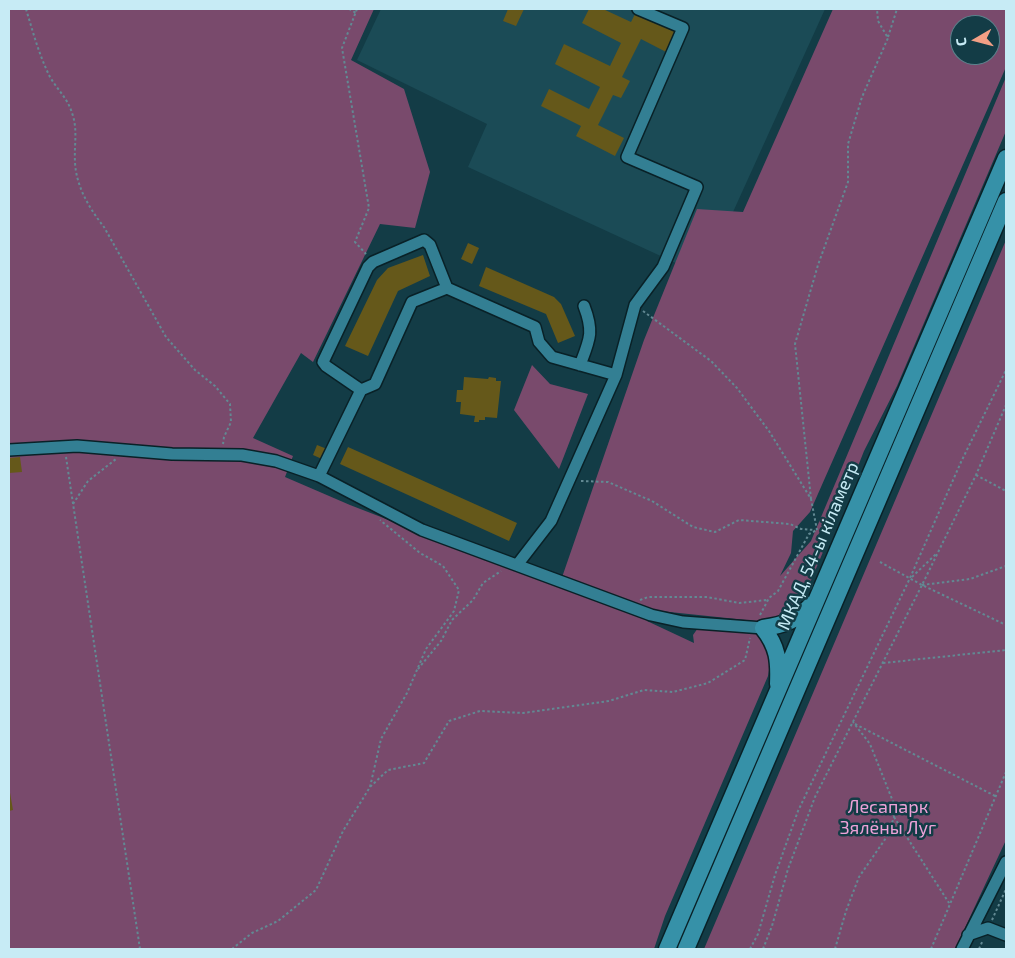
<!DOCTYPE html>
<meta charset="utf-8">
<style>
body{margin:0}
#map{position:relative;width:1015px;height:958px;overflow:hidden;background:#133c46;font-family:"Exo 2",sans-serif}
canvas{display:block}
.frame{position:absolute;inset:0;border:10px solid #c7ebf5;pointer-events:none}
.north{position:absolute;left:950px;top:15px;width:50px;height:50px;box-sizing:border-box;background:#133c46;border:1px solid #5b828c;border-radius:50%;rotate:262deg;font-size:14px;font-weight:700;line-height:20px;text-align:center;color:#c7ebf5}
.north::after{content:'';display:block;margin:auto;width:18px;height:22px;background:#f39f85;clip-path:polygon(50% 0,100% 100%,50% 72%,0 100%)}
</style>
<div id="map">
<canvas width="1015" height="958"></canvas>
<div class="frame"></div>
<div class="north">С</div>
</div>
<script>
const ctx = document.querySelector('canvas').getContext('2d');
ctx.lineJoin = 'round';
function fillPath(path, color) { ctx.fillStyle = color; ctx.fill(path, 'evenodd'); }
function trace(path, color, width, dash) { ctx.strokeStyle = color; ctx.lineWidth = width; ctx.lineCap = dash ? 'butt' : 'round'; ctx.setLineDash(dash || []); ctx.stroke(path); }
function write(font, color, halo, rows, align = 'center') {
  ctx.font = font + ' "Exo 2",sans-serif'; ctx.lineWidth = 5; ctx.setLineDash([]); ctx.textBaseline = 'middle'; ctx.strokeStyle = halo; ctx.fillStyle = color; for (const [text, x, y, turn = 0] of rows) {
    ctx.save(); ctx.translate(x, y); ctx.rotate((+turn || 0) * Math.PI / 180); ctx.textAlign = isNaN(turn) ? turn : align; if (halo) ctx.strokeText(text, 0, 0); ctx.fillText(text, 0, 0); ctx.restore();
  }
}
fillPath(new Path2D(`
 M 381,9 L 825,9 L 704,276 L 468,167 L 487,124 L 357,60 Z`), '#1b4b56');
fillPath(new Path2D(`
 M 9,9 L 374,9 L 351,60 L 404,89 L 430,172 L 415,228 L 380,224 L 313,362 L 301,353 L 253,438 L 293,456 L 285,477 L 350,505 L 559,586 L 644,340 L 697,209 L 743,212 L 833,9 L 1006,9 L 1006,67 L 810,512 L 793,531 L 791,553 L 780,576 L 811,541 L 1006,77 L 1006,131 L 897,386 L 864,451 L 832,532 L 823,527 L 818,535 L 828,540 L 805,595 L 790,613 L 765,622 L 641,609 L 647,621 L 694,643 L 693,635 L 698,628 L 757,633 C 768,647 772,659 768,676 L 665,916 L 654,949 L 9,949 ZM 960,25 L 990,25 L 990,55 L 960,55 Z
 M 1006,240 L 1006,840 L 955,949 L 704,949 Z
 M 532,365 L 550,384 L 588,394 L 559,469 L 514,410 Z`), '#794a6c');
fillPath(new Path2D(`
 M 508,9 L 524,9 L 516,26 L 503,21 Z
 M 589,9 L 603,9 L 631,22 L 636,12 L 678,33 L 668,53 L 641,39 L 622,77 L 630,81 L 621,98 L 613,95 L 598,125 L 624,138 L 615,156 L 576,136 L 581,126 L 541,106 L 549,89 L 589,109 L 600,87 L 555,64 L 564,44 L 610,66 L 621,43 L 582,23 Z
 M 468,243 L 479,248 L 472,264 L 461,259 Z
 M 423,255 L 430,276 L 398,291 L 368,356 L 345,346 L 377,280 L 388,268 Z
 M 486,267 L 554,297 L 561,304 L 575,336 L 558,343 L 546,314 L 479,286 Z
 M 464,377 L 488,379 L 489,377 L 496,378 L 496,381 L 501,381 L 497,418 L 485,417 L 485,420 L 479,420 L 479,422 L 474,422 L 475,416 L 460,414 L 461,402 L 456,402 L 457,390 L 463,390 Z
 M 317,445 L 327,449 L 322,459 L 313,455 Z
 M 348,447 L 517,523 L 509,541 L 340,464 Z
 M 20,457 L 22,472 L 9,473 L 9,458 Z
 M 9,787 L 13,810 L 9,811 Z`), '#65581a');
const minor = new Path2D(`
 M 580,365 C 590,339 594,332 584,306
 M 361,390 L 326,366 L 323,362 L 368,267 L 373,262 L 424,240 L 430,245 L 447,288 L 535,327 L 539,342 L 552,357 L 616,375
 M 361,390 L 375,384 L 412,302 L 447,288
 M 9,450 L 77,446 L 172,454 L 242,455 L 276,461 L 319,476 L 422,530 L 651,615 L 683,622 L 763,628
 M 319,476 L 361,390
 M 517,565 L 551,521 L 616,375 L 635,305 L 663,267 L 697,187 L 627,157 L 683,28 L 638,9
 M 968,935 L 988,928 L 1006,935
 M 962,949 L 1006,862`);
const highway = new Path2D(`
 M 763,628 C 784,625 798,620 812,604
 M 763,628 C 778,647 779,661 778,684
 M 667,949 L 1006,158
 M 686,949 L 1006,201`);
trace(minor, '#092127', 14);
trace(highway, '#092127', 19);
trace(new Path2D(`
 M 26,9 C 33,32 39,55 50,77 C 57,89 68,99 72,113 C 78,129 74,145 75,162 C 76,186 89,208 104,227 L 166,337 L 195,370 L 215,386 L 230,404 L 231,422 L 224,437 L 223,444
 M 349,9 L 356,13
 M 357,9 L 342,48 L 369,208 L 355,242 L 366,254
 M 888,37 L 897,9
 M 643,311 L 711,361 L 737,388 L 769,431 L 811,499 L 817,530
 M 66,457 L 140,949
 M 976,475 L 1006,491
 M 581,481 L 608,482 L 652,501 L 693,527 L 715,532 L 739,520 L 790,524 L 801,529 L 815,530
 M 811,499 L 795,344 L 818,265 L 848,182 L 848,144 L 862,97 L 888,38 L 878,21 L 877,9
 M 73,504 L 88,481 L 116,459
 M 880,562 L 922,585 L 1006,625
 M 912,577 L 936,554
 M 922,585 L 970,579 L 1006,566
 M 640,600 L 648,597 L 707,597 L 739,603 L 767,600
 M 760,615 L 769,598 L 778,591 L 809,534 L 817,530
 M 883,663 L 1006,650
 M 418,669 L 441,641 L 452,620 L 473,600 L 483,583 L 501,571
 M 855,724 L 997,797
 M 370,787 L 381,739 L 407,693 L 426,649 L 454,611 L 459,590 L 443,566 L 420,553 L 380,520
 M 894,817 L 949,903
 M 992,920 L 1006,889
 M 232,949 L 252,933 L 278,921 L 316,890 L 343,831 L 370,787 L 388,770 L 424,763 L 449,721 L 480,711 L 523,713 L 609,701 L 644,690 L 673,692 L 708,683 L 745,660 L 750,638
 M 750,949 L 758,934 L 775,875 L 798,811 L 910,578 L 961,462 L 1006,370
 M 763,949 L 772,926 L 788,869 L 815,797 L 922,585 L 976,475 L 1006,405
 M 835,949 L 846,911 L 859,877 L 888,835 L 894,817 L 894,804 L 870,744 L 853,722
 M 931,949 L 1006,772
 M 979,949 L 983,940`), '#628993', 2, [2.5, 2.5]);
trace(minor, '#337f93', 11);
trace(highway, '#3691a8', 16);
write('18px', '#c7ebf5', '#133c46', [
 ["МКАД, 54-ы кіламетр",818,546,-67]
]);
write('18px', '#eda2d8', '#133c46', [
 ["Лесапарк",888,807],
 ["Зялёны Луг",888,828]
]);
</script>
